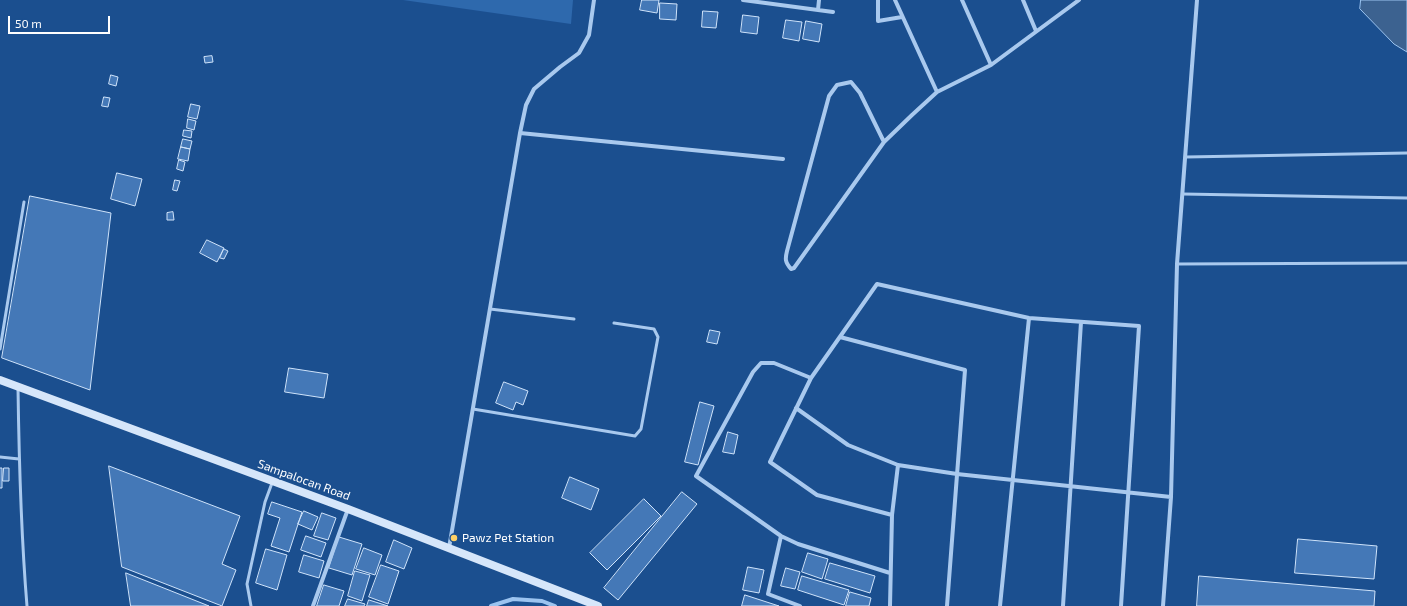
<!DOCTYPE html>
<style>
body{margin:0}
#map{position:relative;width:1407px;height:606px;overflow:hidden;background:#1b4f8f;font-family:"Exo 2",sans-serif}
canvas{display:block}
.scale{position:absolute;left:8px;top:16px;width:102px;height:18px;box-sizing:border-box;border:2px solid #fff;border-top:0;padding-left:5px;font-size:12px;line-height:14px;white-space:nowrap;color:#fff;-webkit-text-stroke:3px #1b4f8f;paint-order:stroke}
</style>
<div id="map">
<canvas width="1407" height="606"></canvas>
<div class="scale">50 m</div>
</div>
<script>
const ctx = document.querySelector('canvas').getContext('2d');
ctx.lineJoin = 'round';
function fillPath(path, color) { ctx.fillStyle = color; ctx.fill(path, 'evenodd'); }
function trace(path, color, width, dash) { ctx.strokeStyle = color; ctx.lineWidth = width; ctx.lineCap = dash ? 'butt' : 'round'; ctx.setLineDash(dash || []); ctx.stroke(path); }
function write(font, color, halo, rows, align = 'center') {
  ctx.font = font + ' "Exo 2",sans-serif'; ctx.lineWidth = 3; ctx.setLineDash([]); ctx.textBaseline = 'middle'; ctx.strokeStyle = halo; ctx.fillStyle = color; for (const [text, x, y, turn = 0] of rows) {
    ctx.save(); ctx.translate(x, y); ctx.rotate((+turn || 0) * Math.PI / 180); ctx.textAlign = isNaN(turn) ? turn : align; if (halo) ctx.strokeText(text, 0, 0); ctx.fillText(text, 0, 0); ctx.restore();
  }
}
fillPath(new Path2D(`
 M 403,0 L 573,0 L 571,24 Z`), '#2e69ad');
const water = new Path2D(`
 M 1361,0 L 1407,0 L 1407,52 L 1394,44 L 1360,9 Z`);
fillPath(water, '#3c6290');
trace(water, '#9cc4f0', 1);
trace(new Path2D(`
 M 491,606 L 513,599 L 542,601 L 555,606`), '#9cc4f0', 4);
const building = new Path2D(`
 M 642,0 L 659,0 L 657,13 L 640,10 Z
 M 660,3 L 677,4 L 676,20 L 660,19 Z
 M 703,11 L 718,12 L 716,28 L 702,27 Z
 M 743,15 L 759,17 L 757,34 L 741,32 Z
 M 786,20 L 802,22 L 799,41 L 783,38 Z
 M 806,21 L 822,24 L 819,42 L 803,39 Z
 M 212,56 L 213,62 L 205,63 L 204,57 Z
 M 111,75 L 118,77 L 116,86 L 109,84 Z
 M 104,97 L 110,98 L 108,107 L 102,106 Z
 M 191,104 L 200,106 L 197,119 L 188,117 Z
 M 188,119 L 196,121 L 194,130 L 187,128 Z
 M 184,130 L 192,131 L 191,138 L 183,136 Z
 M 183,139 L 192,141 L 190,149 L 181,147 Z
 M 181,147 L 190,149 L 188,161 L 178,159 Z
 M 179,160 L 185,162 L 183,171 L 177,169 Z
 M 117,173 L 142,179 L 135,206 L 111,199 Z
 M 175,180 L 180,181 L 177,191 L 173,190 Z
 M 30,196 L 111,213 L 90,390 L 2,358 Z
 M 173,212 L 174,220 L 167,220 L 167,213 Z
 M 207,240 L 224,248 L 217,262 L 200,253 Z
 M 224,249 L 228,251 L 224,259 L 220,258 Z
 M 710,330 L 720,332 L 717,344 L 707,342 Z
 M 289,368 L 328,374 L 324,398 L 285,392 Z
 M 504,382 L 528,391 L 523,405 L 516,402 L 513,410 L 496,403 Z
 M 700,402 L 714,406 L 698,465 L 685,462 Z
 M 728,432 L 738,435 L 734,454 L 723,452 Z
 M 109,466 L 240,516 L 222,564 L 236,570 L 222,606 L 122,567 Z
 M 0,468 L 2,468 L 2,488 L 0,488 Z
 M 4,468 L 9,468 L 9,481 L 3,481 Z
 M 570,477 L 599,489 L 591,510 L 562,498 Z
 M 682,492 L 697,504 L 618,600 L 604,588 Z
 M 644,499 L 661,516 L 607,570 L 590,553 Z
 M 272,502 L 302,512 L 289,552 L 271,546 L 280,518 L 268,514 Z
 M 304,511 L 318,517 L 312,530 L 298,524 Z
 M 322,513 L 336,518 L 328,540 L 314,536 Z
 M 306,536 L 326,543 L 321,557 L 301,550 Z
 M 339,537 L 362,544 L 352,575 L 329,568 Z
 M 1298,539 L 1377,546 L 1374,579 L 1295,573 Z
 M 394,540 L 412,548 L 404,569 L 386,562 Z
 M 364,548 L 382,555 L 375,575 L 356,569 Z
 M 266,549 L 287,555 L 277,590 L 256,583 Z
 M 808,553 L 828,559 L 822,579 L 802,572 Z
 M 304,555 L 324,561 L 319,578 L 299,572 Z
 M 830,563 L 875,576 L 870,593 L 825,579 Z
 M 381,565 L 399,571 L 388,604 L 369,597 Z
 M 748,567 L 764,570 L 759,593 L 743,590 Z
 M 786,568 L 800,572 L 795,589 L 781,586 Z
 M 355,571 L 370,575 L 362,601 L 348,596 Z
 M 126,573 L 209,606 L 131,606 Z
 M 802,576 L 849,590 L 844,605 L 798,590 Z
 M 1199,576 L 1375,591 L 1374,606 L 1197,606 Z
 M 324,585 L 344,591 L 339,606 L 317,606 Z
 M 850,592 L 871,598 L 869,606 L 846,606 Z
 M 745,595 L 779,606 L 742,606 Z
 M 348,599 L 365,604 L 364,606 L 345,606 Z
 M 369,600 L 388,606 L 367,606 Z`);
fillPath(building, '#4478b7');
trace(building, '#cfe3fa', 1);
trace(new Path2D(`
 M 1186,157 L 1407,153
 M 1183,194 L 1407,198
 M 1177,264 L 1407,263
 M 490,309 L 574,319
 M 0,349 L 24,202
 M 18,388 C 19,461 21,534 27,606
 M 473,409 L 635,436 L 641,429 L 658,337 L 654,329 L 614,323
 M 0,457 L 19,459
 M 251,606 L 247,584 L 265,502 L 272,483`), '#a9c9ee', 3);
trace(new Path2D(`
 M 743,0 L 833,12
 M 878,0 L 878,21 L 902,17
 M 895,0 L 937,92
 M 962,0 L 991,65
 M 1023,0 L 1036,31
 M 818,10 L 819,0
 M 520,133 L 783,159
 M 884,142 L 860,93 L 851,82 L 837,85 L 829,96 L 787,251 C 785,259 785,262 791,269 L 794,268 L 884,142 L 912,115 L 937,92 L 991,65 L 1079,0
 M 840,337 L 965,370 L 947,606
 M 811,378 L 774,363 L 761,363 L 753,372 L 696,476 L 781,536 L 798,544 L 890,573
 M 796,408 L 848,445 L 898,465 L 957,474 L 1171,497
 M 892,515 L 817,495 L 770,462 L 811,378 L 877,284 L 1029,318 L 1139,326 L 1121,606
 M 781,536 L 768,594 L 800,606
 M 449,548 L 520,133 L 526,105 L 534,89 L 560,67 L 579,53 L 589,35 L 594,0
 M 313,606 L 348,509
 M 890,606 L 892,515 L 898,465
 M 1000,606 L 1029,318
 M 1063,606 L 1081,322
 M 1163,606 L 1171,497 L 1177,264 L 1197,0`), '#a9c9ee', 4);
trace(new Path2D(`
 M 0,380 L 348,509 L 598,606`), '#d6e6fa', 8);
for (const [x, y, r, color] of [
 [454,538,4,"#ffd166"]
]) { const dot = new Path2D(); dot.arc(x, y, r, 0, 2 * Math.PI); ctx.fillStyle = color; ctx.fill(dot); trace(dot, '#1b4f8f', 1.5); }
write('12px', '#fff', '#1b4f8f', [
 ["Sampalocan Road",304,480,20]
]);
write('12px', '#fff', '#1b4f8f', [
 ["Pawz Pet Station",462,538]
], 'left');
</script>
